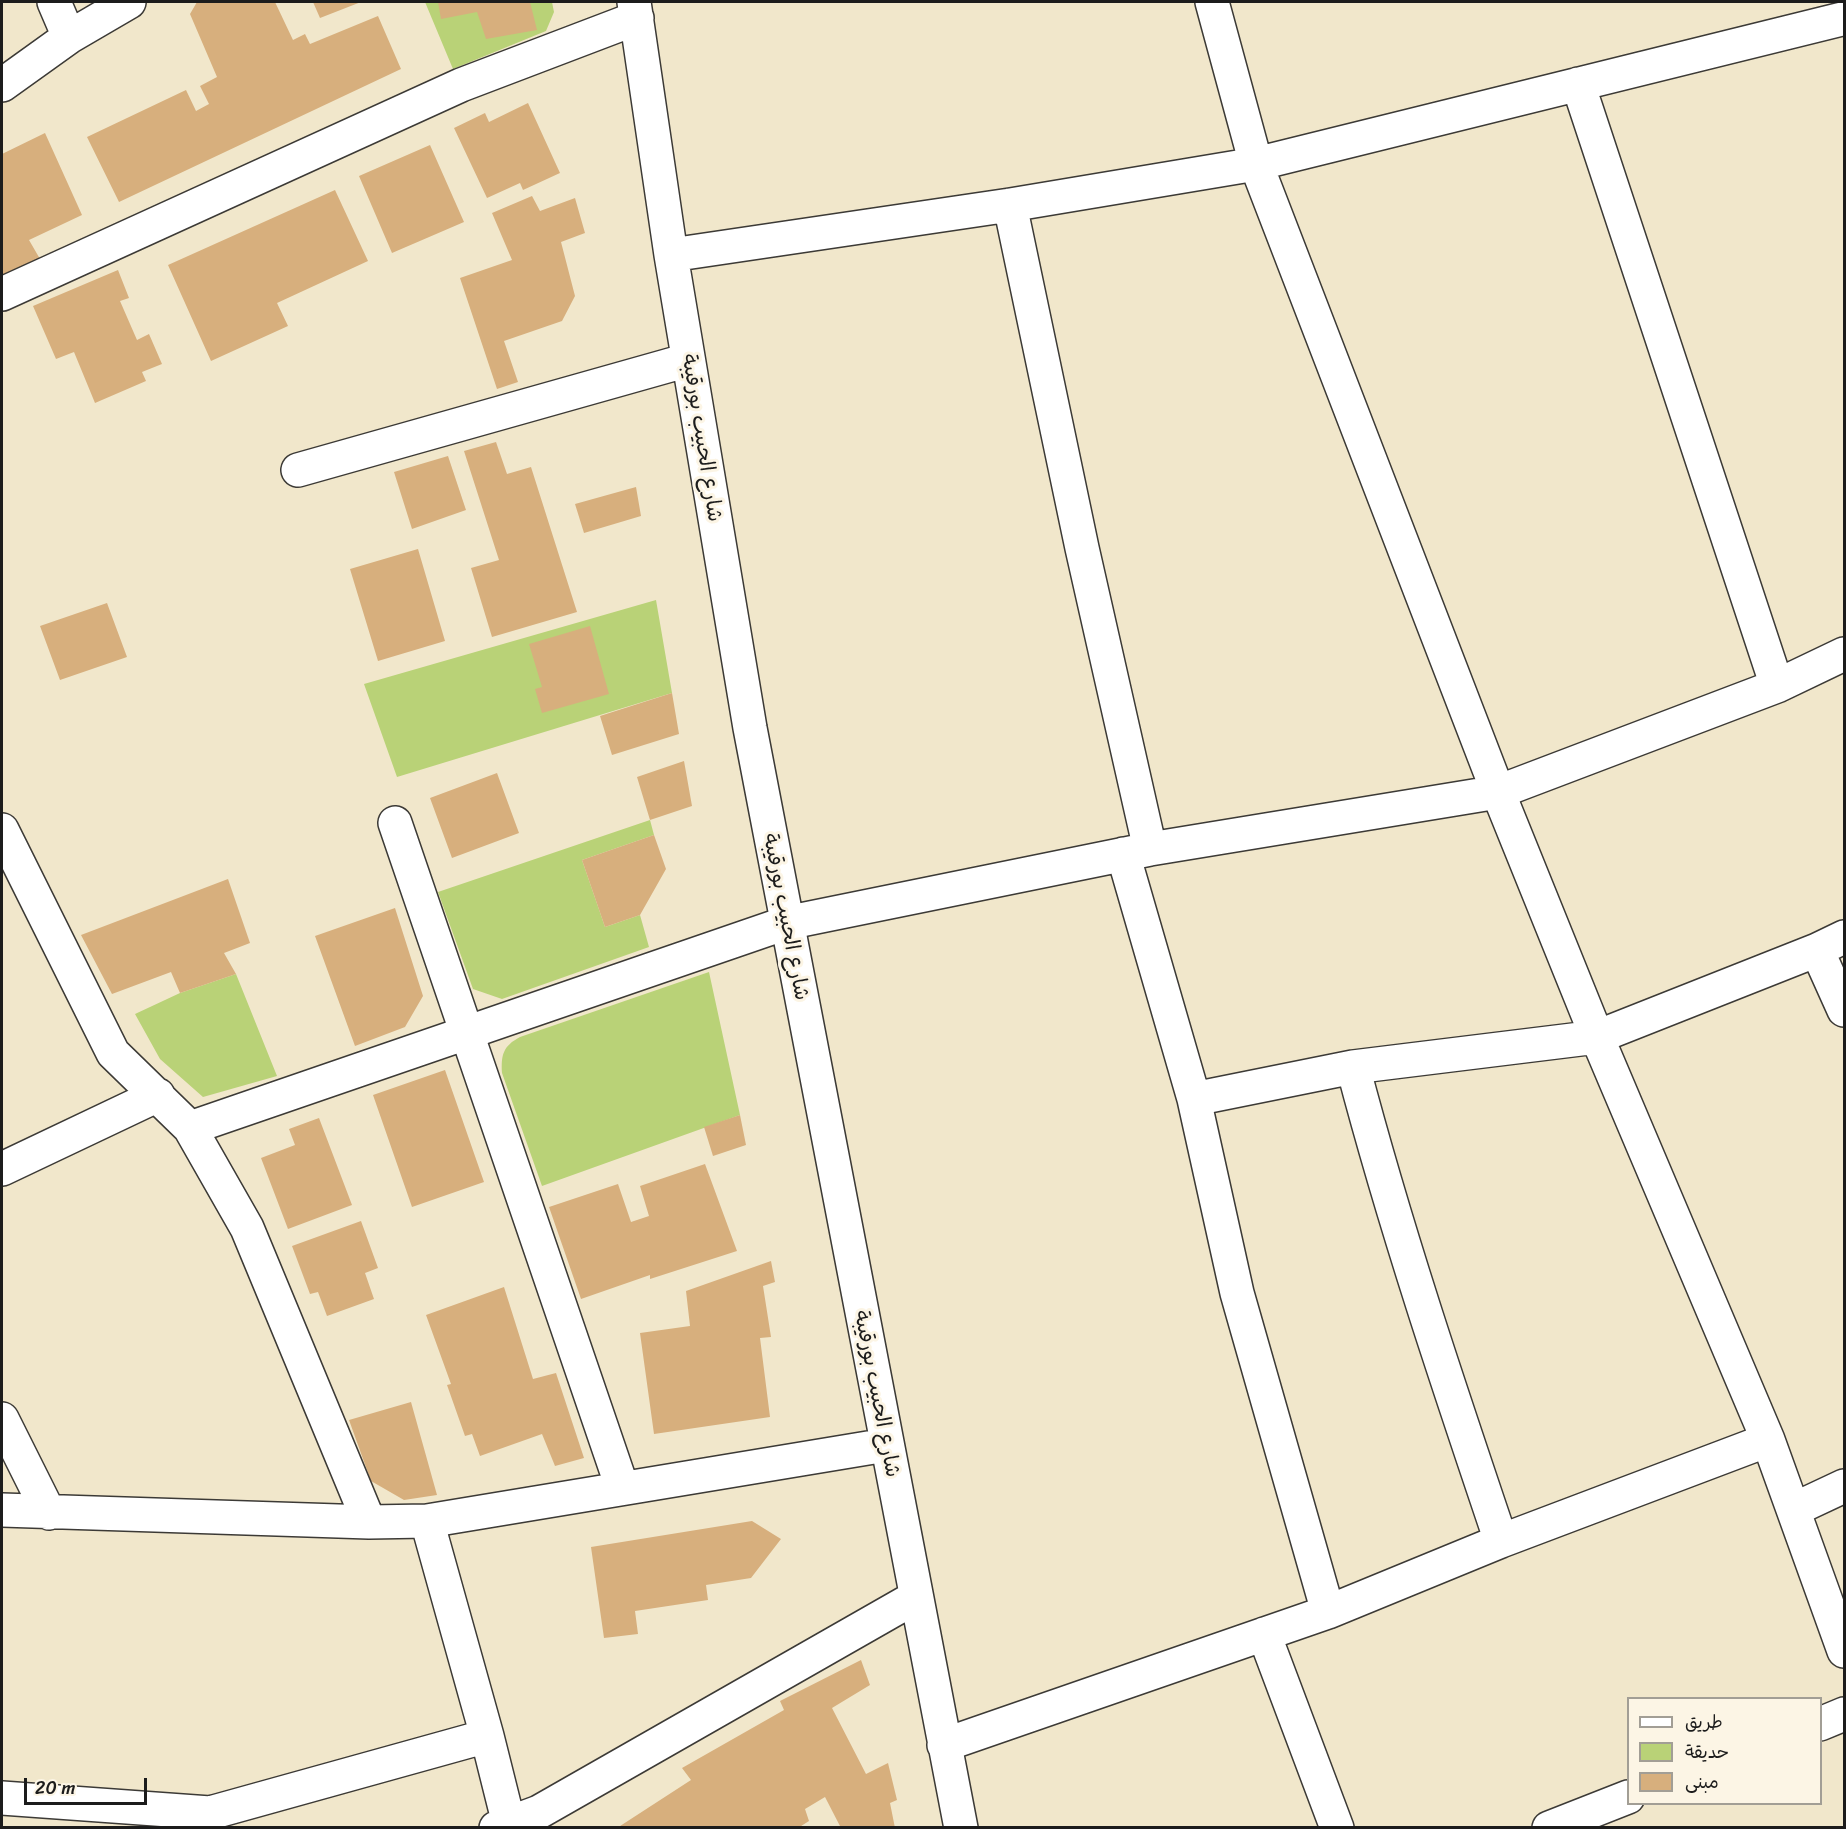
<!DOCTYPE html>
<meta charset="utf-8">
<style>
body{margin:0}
#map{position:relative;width:1846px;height:1829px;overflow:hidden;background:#f1e7cb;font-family:Sriracha,"Playpen Sans Arabic",sans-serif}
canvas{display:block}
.frame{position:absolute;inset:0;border:3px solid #1c1c1c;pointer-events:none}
.legend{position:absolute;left:1627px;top:1697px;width:195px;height:108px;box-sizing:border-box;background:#fcf5e5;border:2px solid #a29e95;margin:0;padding:8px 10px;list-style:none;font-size:18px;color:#1c1c1c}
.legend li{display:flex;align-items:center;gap:12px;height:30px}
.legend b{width:30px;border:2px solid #a29e95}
.scale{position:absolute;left:24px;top:1778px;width:123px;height:27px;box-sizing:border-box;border:3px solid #1c1c1c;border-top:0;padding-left:8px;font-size:18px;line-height:21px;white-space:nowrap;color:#1c1c1c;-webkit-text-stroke:4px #fcf5e5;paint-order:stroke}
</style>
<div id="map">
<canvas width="1846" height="1829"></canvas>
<div class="frame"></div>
<ul class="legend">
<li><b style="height:8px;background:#fff"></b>طريق</li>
<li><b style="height:16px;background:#b9d277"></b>حديقة</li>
<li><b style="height:16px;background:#d7af7d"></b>مبنى</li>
</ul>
<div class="scale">20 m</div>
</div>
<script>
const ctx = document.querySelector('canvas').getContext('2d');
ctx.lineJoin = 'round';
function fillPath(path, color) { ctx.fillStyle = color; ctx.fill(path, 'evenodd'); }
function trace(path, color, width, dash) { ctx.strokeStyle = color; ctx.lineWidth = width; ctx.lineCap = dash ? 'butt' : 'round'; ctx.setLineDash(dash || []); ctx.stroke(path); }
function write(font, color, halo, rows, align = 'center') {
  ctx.font = font + ' Sriracha,"Playpen Sans Arabic",sans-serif'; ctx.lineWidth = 6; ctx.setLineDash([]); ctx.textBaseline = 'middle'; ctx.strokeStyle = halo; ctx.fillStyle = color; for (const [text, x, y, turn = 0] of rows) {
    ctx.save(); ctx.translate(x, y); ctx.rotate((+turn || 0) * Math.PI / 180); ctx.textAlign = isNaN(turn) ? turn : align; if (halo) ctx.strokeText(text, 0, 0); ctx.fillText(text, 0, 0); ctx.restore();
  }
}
fillPath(new Path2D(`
 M 425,2 L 552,2 L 554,12 L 546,31 L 453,69 Z
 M 656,600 L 672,693 L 397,777 L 364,684 Z
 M 650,820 L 654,835 L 582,860 L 605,927 L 640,915 L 649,947 L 502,999 L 473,989 L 438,892 Z
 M 709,972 L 740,1115 L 542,1186 L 502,1073 C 501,1055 503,1046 520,1037 Z
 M 236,974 L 277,1076 L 203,1097 L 160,1059 L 135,1014 L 180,993 Z`), '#b9d277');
fillPath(new Path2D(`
 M 197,2 L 275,2 L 293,40 L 305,34 L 310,44 L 378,16 L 401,69 L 119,202 L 87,137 L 186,90 L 196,111 L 209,104 L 200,86 L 217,77 L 190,14 Z
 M 313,2 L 361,2 L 320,18 Z
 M 438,2 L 530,2 L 537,30 L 486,39 L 477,12 L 441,19 Z
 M 528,103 L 560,173 L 523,190 L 520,183 L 487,198 L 454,128 L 485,113 L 489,122 Z
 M 45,133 L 82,215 L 29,240 L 40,259 L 2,280 L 2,154 Z
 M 430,145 L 464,222 L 392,253 L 359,176 Z
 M 335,190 L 368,261 L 277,303 L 288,326 L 211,361 L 168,265 Z
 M 532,196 L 540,211 L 575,198 L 585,233 L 561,242 L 575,296 L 562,321 L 504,341 L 518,382 L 497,389 L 460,278 L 512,260 L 492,213 Z
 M 118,270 L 129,298 L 120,301 L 137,340 L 149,334 L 162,364 L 142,372 L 146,381 L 95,403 L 74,352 L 56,359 L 33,306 Z
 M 496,442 L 507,474 L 531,467 L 577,612 L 492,637 L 471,568 L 499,560 L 464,451 Z
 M 448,456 L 466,510 L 412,529 L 394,472 Z
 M 636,487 L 641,516 L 584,533 L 575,504 Z
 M 418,549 L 445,641 L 378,661 L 350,569 Z
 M 107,603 L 127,657 L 60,680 L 40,626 Z
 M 590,626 L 609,694 L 542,713 L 535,689 L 542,687 L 529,644 Z
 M 672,693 L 679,734 L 612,755 L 600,716 Z
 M 684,761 L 692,806 L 650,820 L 637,777 Z
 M 497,773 L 519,833 L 452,858 L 430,798 Z
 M 654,835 L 666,869 L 640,915 L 605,927 L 582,860 Z
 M 228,879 L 250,943 L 224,953 L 236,974 L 180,993 L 171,972 L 112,994 L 81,935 Z
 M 395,908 L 423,996 L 405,1027 L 355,1046 L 315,936 Z
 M 445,1070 L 484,1182 L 412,1207 L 373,1095 Z
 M 740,1115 L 746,1145 L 713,1156 L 704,1127 Z
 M 319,1118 L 352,1205 L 288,1229 L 261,1158 L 295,1145 L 289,1129 Z
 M 705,1164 L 737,1251 L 650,1279 L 650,1275 L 581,1299 L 549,1207 L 618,1184 L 631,1222 L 649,1216 L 640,1186 Z
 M 361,1221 L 378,1268 L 365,1273 L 374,1299 L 327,1316 L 318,1292 L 310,1294 L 292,1246 Z
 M 771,1261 L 775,1282 L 763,1286 L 771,1337 L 760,1338 L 770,1417 L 654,1434 L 640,1333 L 690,1326 L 686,1291 Z
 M 504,1287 L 533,1379 L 556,1373 L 584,1458 L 555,1466 L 542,1434 L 480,1456 L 472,1434 L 465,1436 L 447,1385 L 451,1384 L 426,1315 Z
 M 411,1402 L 437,1495 L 404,1500 L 371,1481 L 349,1420 Z
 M 752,1521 L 781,1539 L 751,1578 L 706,1585 L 708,1600 L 635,1611 L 638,1634 L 604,1638 L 591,1547 Z
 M 861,1660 L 870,1685 L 832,1708 L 866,1774 L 888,1763 L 897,1800 L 890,1803 L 895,1828 L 841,1828 L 825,1797 L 805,1809 L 809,1821 L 798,1828 L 617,1828 L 691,1780 L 682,1768 L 784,1710 L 780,1701 Z`), '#d7af7d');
const minor = new Path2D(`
 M 54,2 L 69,37
 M 634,2 L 671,255 L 750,728 L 961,1828
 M 1212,2 L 1256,164 L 1498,792 L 1597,1037 L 1768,1440 L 1844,1651
 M 1578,84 L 1777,686
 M 2,85 L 69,37 L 129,2
 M 1010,205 L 1082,548 L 1150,849
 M 671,255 L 1010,205 L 1256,164 L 1842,19
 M 2,294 L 461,85 L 637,18
 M 298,470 L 688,360
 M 395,823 L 622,1487
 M 2,830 L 113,1053 L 190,1128 L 247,1228 L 369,1522
 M 1123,854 L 1194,1099 L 1237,1293 L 1328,1612
 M 1817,950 L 1844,1010
 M 1353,1067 C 1395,1227 1448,1384 1501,1541
 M 1194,1099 L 1353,1067 L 1597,1037 L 1817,950 L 1844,937
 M 190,1128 L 786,923 L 1150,849 L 1498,792 L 1777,686 L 1844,654
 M 2,1169 L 158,1095
 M 2,1419 L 49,1513
 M 1795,1509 L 1844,1486
 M 2,1510 L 369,1522 L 427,1521 L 886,1445
 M 427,1521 L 487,1736 L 510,1828
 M 1264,1634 L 1337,1828
 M 1820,1724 L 1844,1714
 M 944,1745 L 1328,1612 L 1501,1541 L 1768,1440
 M 2,1798 L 210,1813 L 487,1736
 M 496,1828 L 539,1812 L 916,1597
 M 1549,1828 L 1628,1797`);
trace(minor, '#3c3a36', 36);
trace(minor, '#fff', 33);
write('21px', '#1c1c1c', '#fcf5e5', [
 ["شارع الحبيب بورقيبة",701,438,81],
 ["شارع الحبيب بورقيبة",785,917,79],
 ["شارع الحبيب بورقيبة",876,1394,79]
]);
</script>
